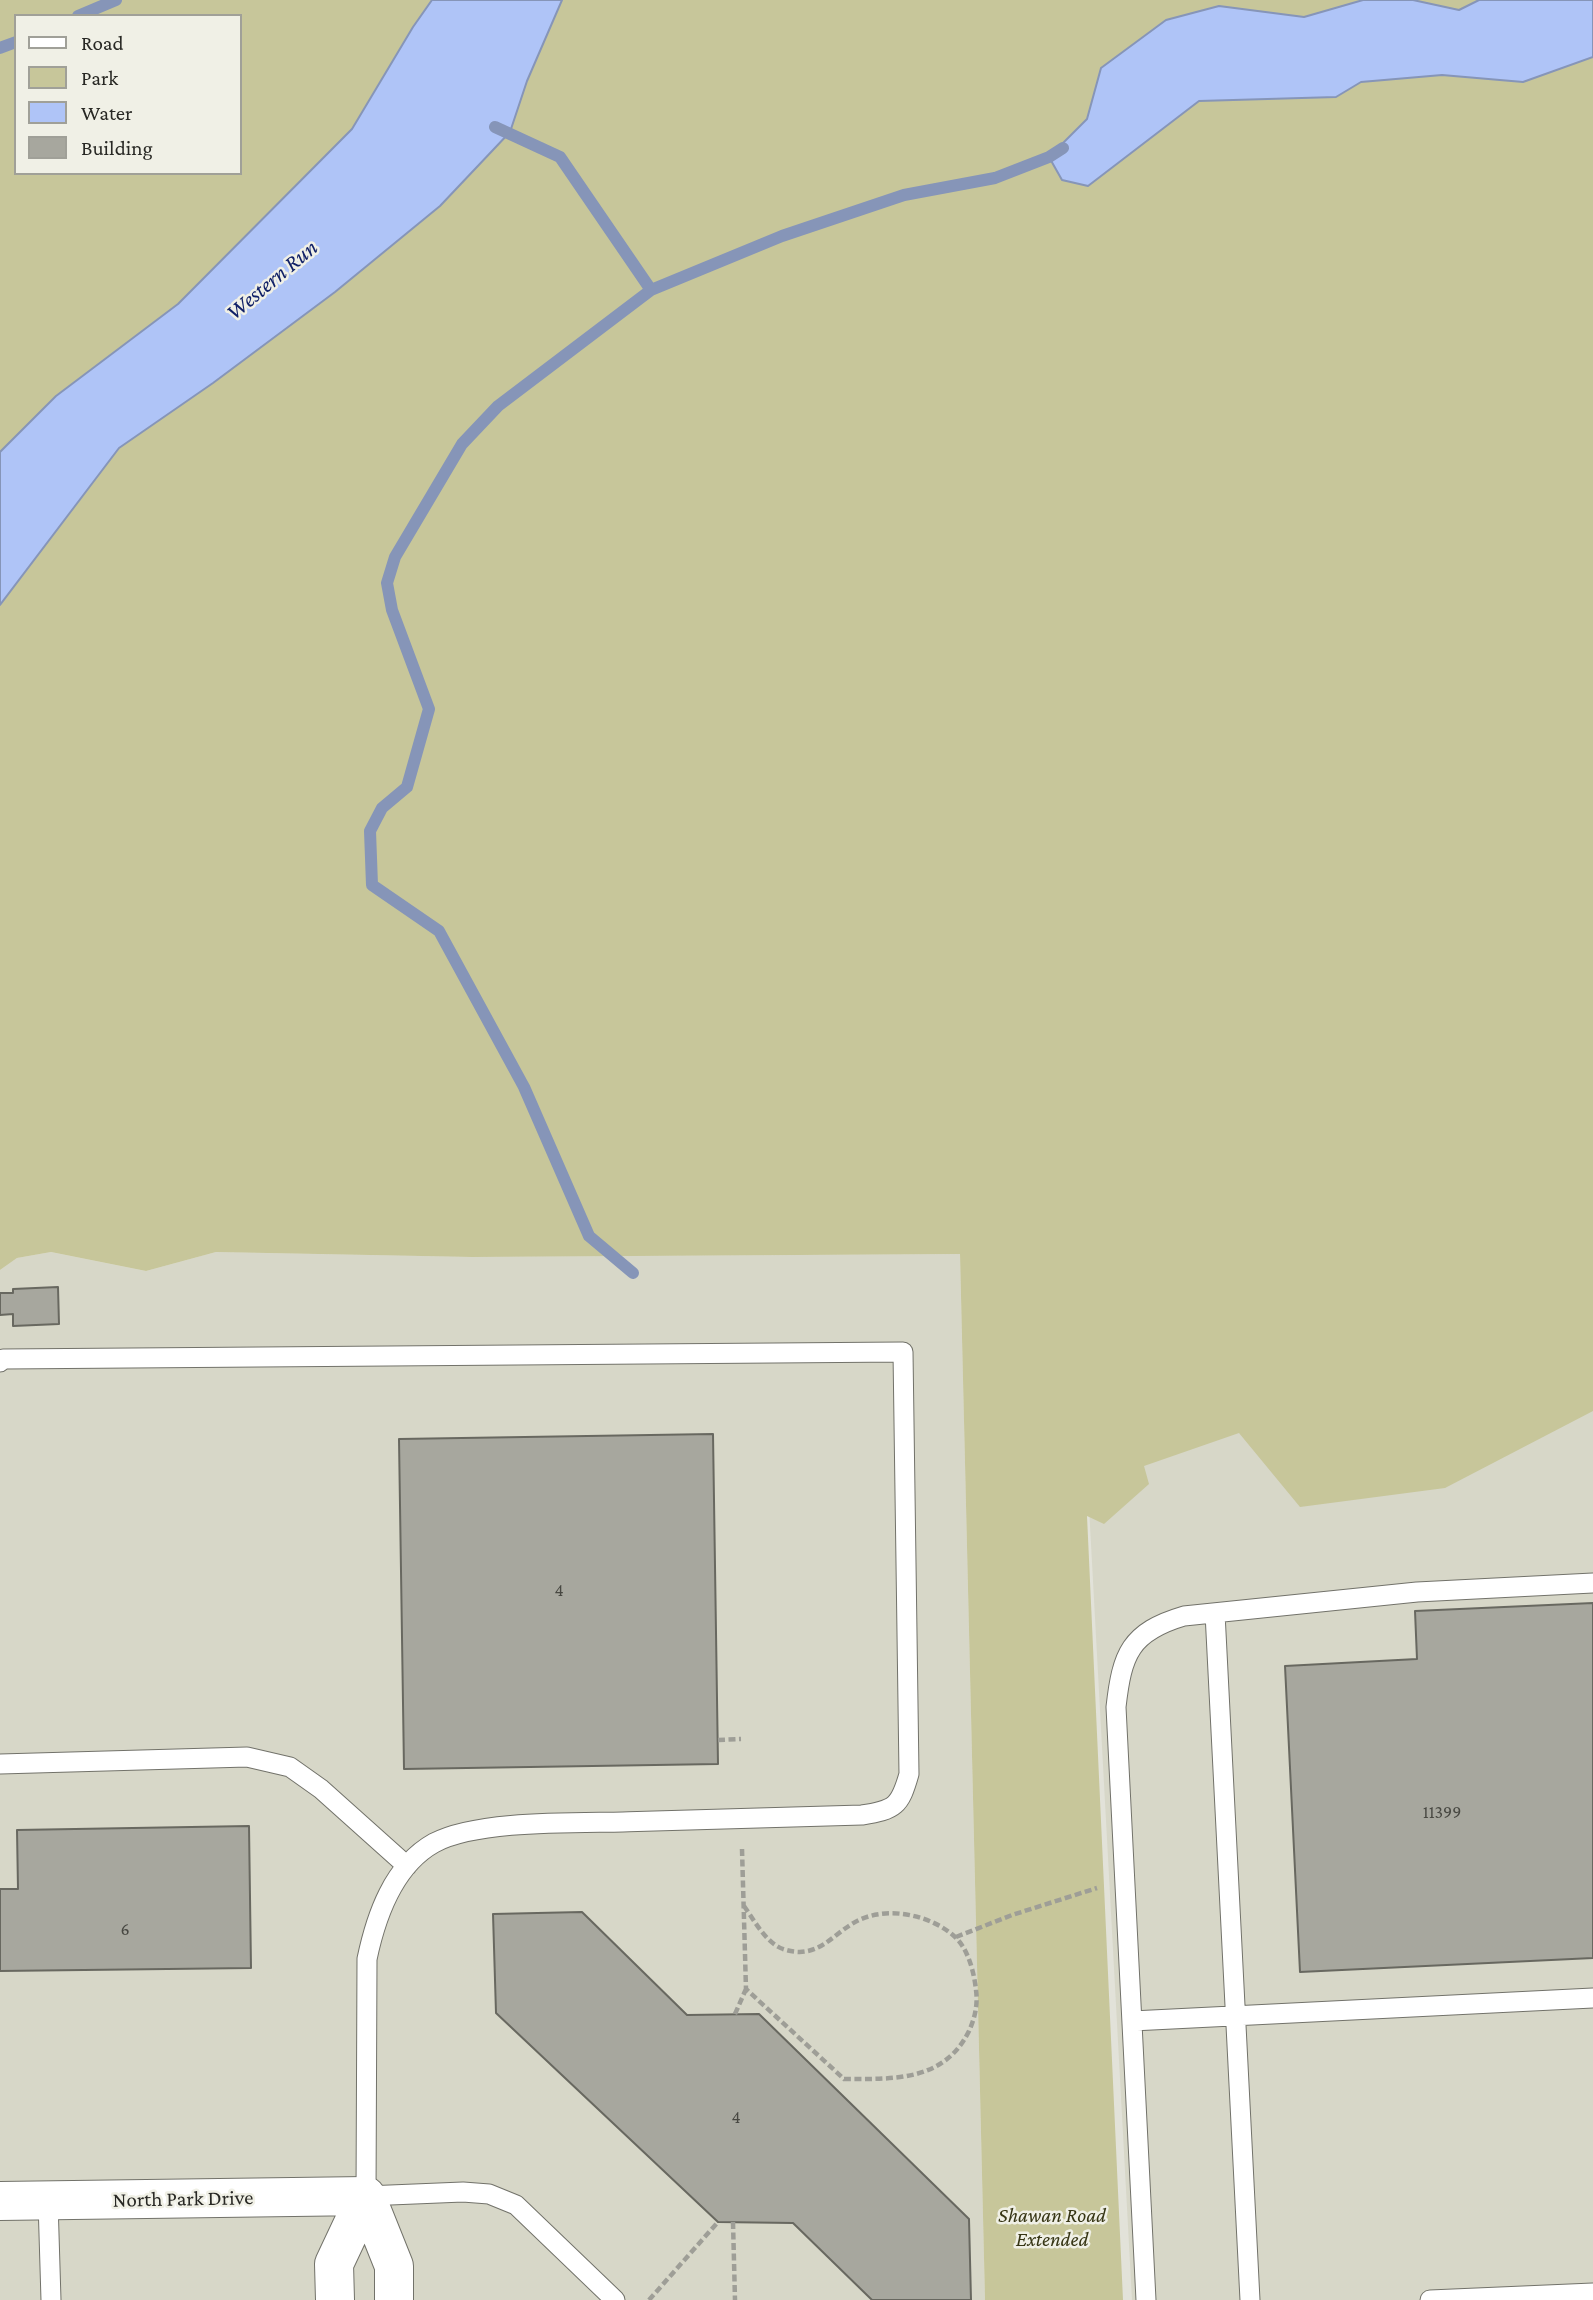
<!DOCTYPE html>
<style>
body{margin:0}
#map{position:relative;width:1593px;height:2300px;overflow:hidden;background:#e2e2d9;font-family:"Crimson Pro",serif}
canvas{display:block}
.legend{position:absolute;left:14px;top:14px;width:228px;height:161px;box-sizing:border-box;background:#f0f0e6;border:2px solid #a0a098;margin:0;padding:9px 12px;list-style:none;font-size:21px;color:#282824}
.legend li{display:flex;align-items:center;gap:14px;height:35px}
.legend b{width:35px;border:2px solid #a0a098}
</style>
<div id="map">
<canvas width="1593" height="2300"></canvas>
<ul class="legend">
<li><b style="height:9px;background:#fff"></b>Road</li>
<li><b style="height:19px;background:#c7c69a"></b>Park</li>
<li><b style="height:19px;background:#afc4f7"></b>Water</li>
<li><b style="height:19px;background:#a7a79e"></b>Building</li>
</ul>
</div>
<script>
const ctx = document.querySelector('canvas').getContext('2d');
ctx.lineJoin = 'round';
function fillPath(path, color) { ctx.fillStyle = color; ctx.fill(path, 'evenodd'); }
function trace(path, color, width, dash) { ctx.strokeStyle = color; ctx.lineWidth = width; ctx.lineCap = dash ? 'butt' : 'round'; ctx.setLineDash(dash || []); ctx.stroke(path); }
function write(font, color, halo, rows, align = 'center') {
  ctx.font = font + ' "Crimson Pro",serif'; ctx.lineWidth = 5; ctx.setLineDash([]); ctx.textBaseline = 'middle'; ctx.strokeStyle = halo; ctx.fillStyle = color; for (const [text, x, y, turn = 0] of rows) {
    ctx.save(); ctx.translate(x, y); ctx.rotate((+turn || 0) * Math.PI / 180); ctx.textAlign = isNaN(turn) ? turn : align; if (halo) ctx.strokeText(text, 0, 0); ctx.fillText(text, 0, 0); ctx.restore();
  }
}
fillPath(new Path2D(`
 M 1593,1227 L 1593,2300 L 1132,2300 L 1075,1249 Z
 M 51,1252 L 146,1271 L 216,1252 L 472,1257 L 960,1254 L 985,2300 L 0,2300 L 0,1270 L 17,1258 Z`), '#d7d7c8');
fillPath(new Path2D(`
 M 0,0 L 1593,0 L 1593,1411 L 1445,1488 L 1300,1507 L 1239,1433 L 1144,1466 L 1149,1484 L 1104,1524 L 1087,1516 L 1123,2300 L 985,2300 L 960,1254 L 472,1257 L 216,1252 L 146,1271 L 51,1252 L 17,1258 L 0,1270 ZM 16,16 L 240,16 L 240,173 L 16,173 Z`), '#c7c69a');
const water = new Path2D(`
 M 432,0 L 562,0 L 527,81 L 510,132 L 440,206 L 335,292 L 213,383 L 119,448 L 0,605 L 0,452 L 56,396 L 178,304 L 352,129 L 413,27 Z
 M 1363,0 L 1413,0 L 1459,10 L 1479,0 L 1593,0 L 1593,57 L 1523,82 L 1442,75 L 1361,82 L 1336,97 L 1199,101 L 1088,186 L 1062,180 L 1049,157 L 1087,119 L 1101,68 L 1166,20 L 1219,6 L 1304,17 Z`);
fillPath(water, '#afc4f7');
trace(water, '#8695b8', 2);
trace(new Path2D(`
 M 78,16 L 116,0
 M 0,48 L 16,42
 M 495,127 L 560,157 L 651,290 L 498,406 L 462,444 L 395,557 L 387,583 L 392,610 L 429,709 L 407,787 L 382,808 L 370,831 L 372,885 L 439,931 L 524,1087 L 589,1236 L 633,1273
 M 651,290 L 782,236 L 904,195 L 995,178 L 1049,157 L 1063,148`), '#8695b8', 12);
const building = new Path2D(`
 M 58,1287 L 59,1324 L 13,1326 L 13,1314 L 0,1315 L 0,1293 L 13,1293 L 13,1289 Z
 M 713,1434 L 718,1764 L 404,1769 L 399,1439 Z
 M 1593,1603 L 1593,1958 L 1300,1972 L 1285,1666 L 1417,1659 L 1415,1611 Z
 M 249,1826 L 251,1968 L 0,1971 L 0,1889 L 18,1889 L 17,1830 Z
 M 582,1912 L 687,2015 L 759,2014 L 969,2219 L 971,2300 L 872,2300 L 793,2223 L 718,2222 L 496,2013 L 493,1914 Z`);
fillPath(building, '#a7a79e');
trace(building, '#686860', 2);
const lane = new Path2D(`
 M 0,1362 L 3,1359 L 903,1352 L 909,1774 C 900,1806 895,1810 862,1815 C 783,1817 703,1820 623,1822 C 574,1823 477,1820 434,1843 C 393,1866 376,1916 367,1959 L 366,2196 L 463,2192 L 489,2194 L 516,2205 L 615,2300
 M 1215,1613 L 1250,2300
 M 0,1764 L 247,1757 L 290,1767 L 321,1789 L 407,1866
 M 1132,2021 L 1593,1998
 M 48,2201 L 51,2300
 M 1146,2300 L 1116,1707 C 1122,1654 1130,1632 1184,1616 L 1417,1592 L 1593,1583
 M 1430,2300 L 1593,2293`);
const street = new Path2D(`
 M 366,2196 L 394,2266 L 394,2300
 M 0,2201 L 366,2196
 M 335,2300 L 334,2264 L 366,2196`);
trace(lane, '#72726a', 21);
trace(street, '#72726a', 40);
trace(new Path2D(`
 M 718,1740 L 741,1739
 M 742,1849 L 746,1989 L 844,2079 C 893,2079 944,2082 969,2031 C 975,2018 978,2004 976,1990 C 974,1972 968,1948 954,1936 C 930,1915 889,1906 859,1920 C 832,1933 819,1961 783,1949 C 766,1943 754,1920 744,1906
 M 956,1937 L 1012,1915 L 1097,1888
 M 735,2014 L 746,1989
 M 733,2222 L 735,2300
 M 649,2300 L 718,2222`), '#9e9e97', 4.5, [7, 3.5]);
trace(lane, '#fff', 19);
trace(street, '#fff', 38);
write('18px', '#484842', null, [
 ["4",559,1590],
 ["11399",1442,1812],
 ["6",125,1929],
 ["4",736,2117]
]);
write('21px', '#282824', '#f0f0e6', [
 ["North Park Drive",183,2199,-1]
]);
write('italic 21px', '#363514', '#f0f0e6', [
 ["Shawan Road",1052,2216],
 ["Extended",1052,2240]
]);
write('italic 23px', '#102067', '#f0f0e6', [
 ["Western Run",272,280,-40]
]);
</script>
